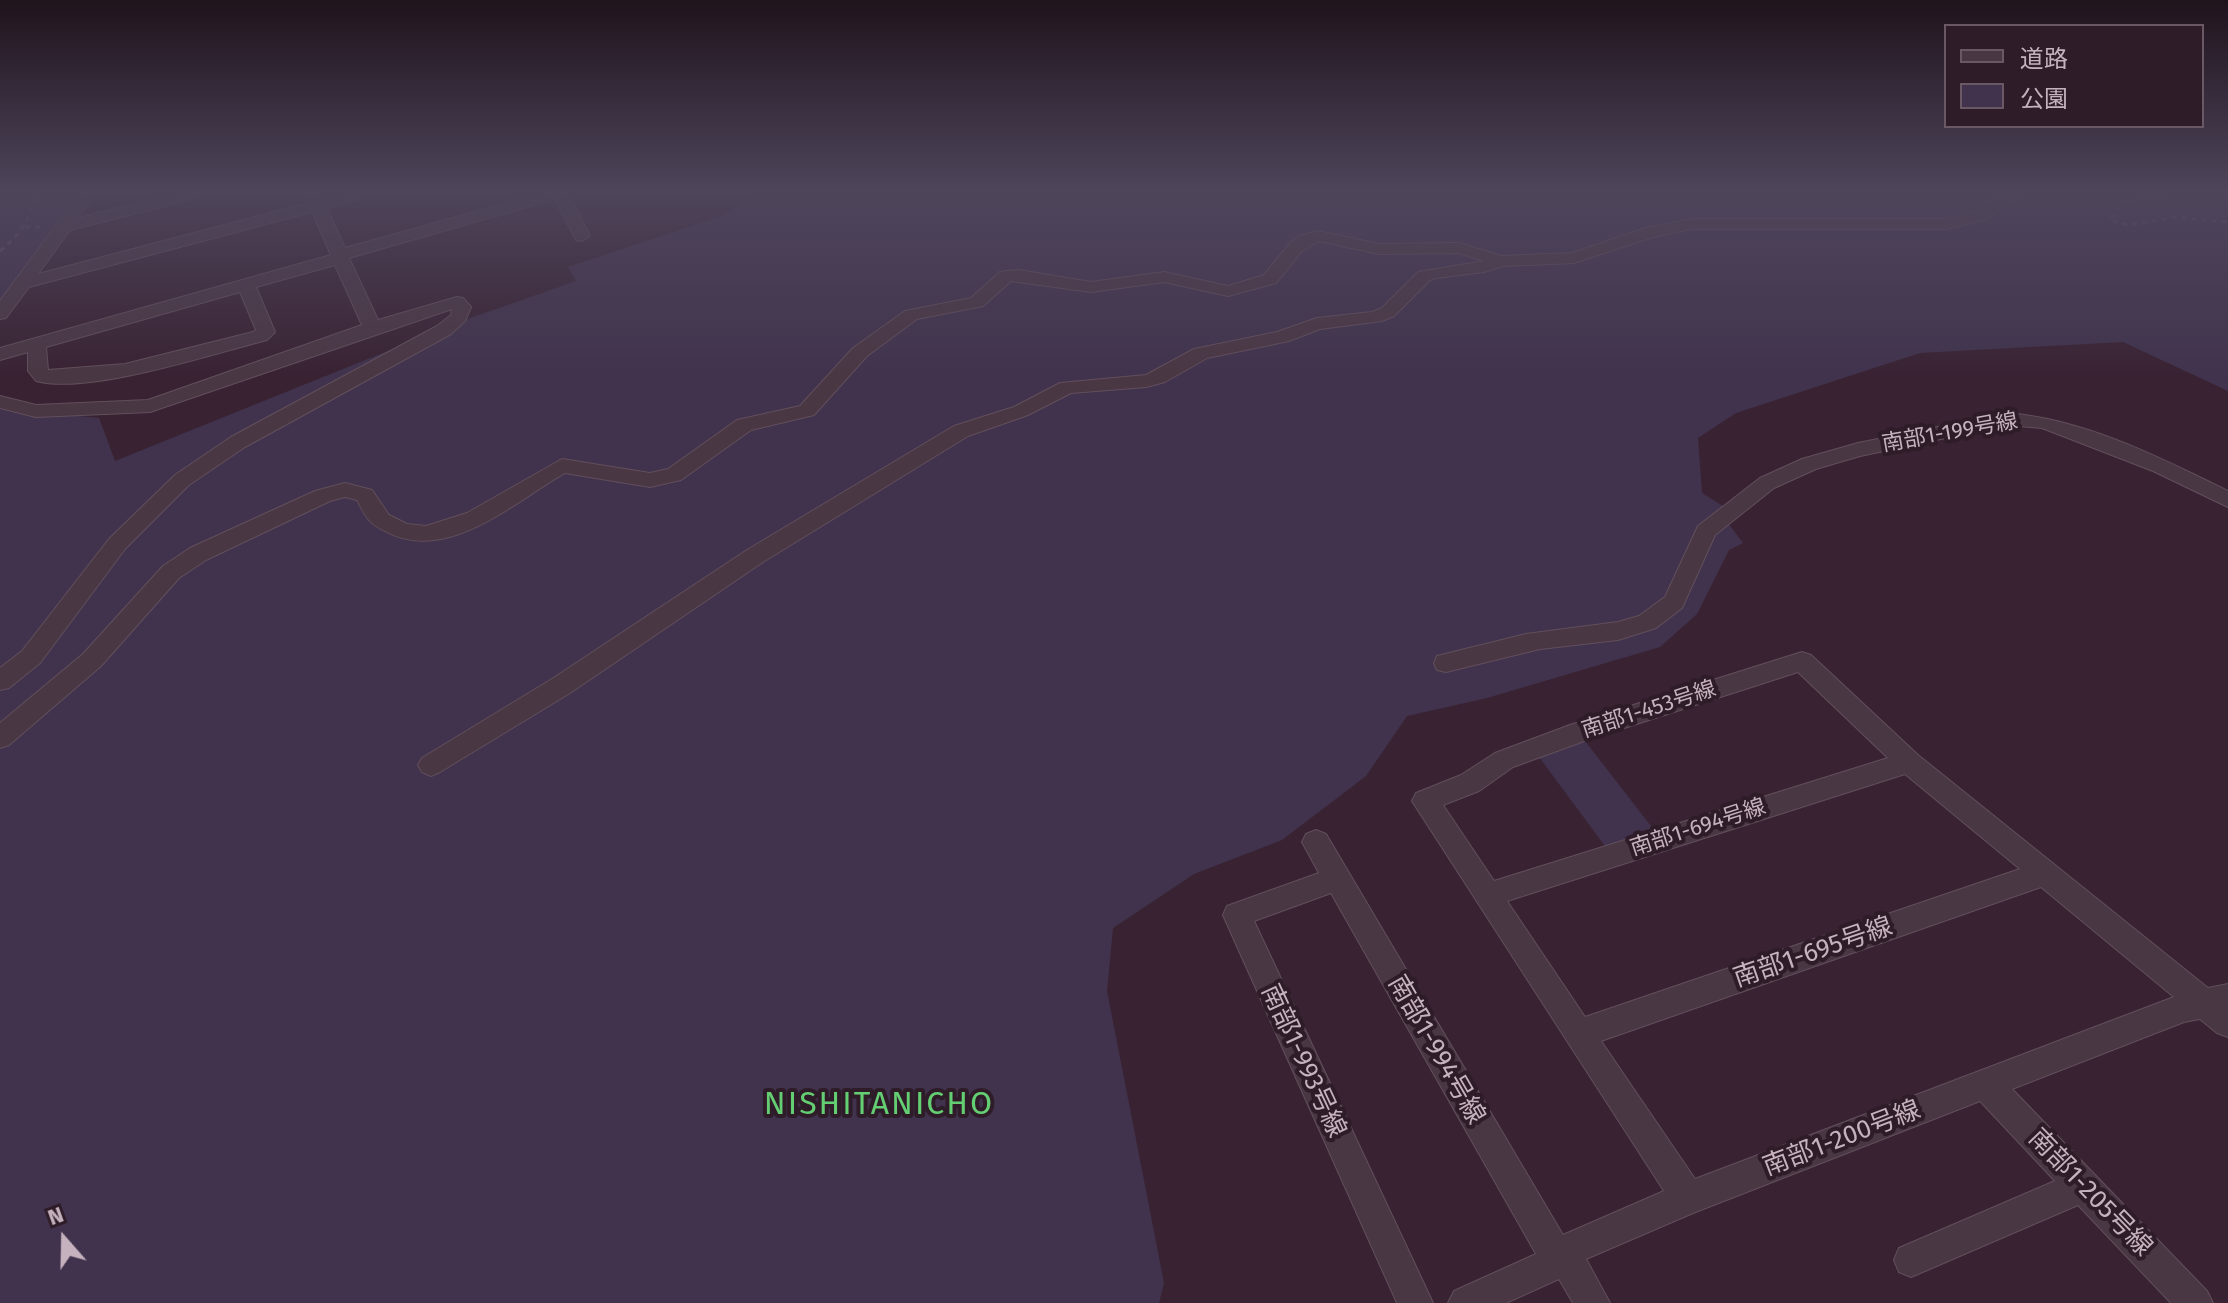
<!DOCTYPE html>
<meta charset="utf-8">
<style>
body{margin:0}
#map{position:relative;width:2228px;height:1303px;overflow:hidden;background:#392333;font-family:"Fira Sans","Noto Sans JP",sans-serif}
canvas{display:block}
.legend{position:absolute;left:1944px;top:24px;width:260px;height:104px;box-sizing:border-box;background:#2f1c29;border:2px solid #6b5865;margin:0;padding:10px 14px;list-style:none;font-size:24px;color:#c6b2bf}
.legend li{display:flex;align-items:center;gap:16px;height:40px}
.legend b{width:40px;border:2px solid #6b5865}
.north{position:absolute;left:24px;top:1199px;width:80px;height:80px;-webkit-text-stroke:6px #2f1c29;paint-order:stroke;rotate:340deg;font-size:22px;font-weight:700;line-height:32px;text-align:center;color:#c6b2bf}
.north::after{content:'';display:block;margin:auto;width:28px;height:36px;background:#c6b2bf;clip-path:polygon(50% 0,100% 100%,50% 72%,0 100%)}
</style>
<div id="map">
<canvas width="2228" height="1303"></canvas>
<ul class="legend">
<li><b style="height:10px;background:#4a3744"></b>道路</li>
<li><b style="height:22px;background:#41334d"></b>公園</li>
</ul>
<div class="north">N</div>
</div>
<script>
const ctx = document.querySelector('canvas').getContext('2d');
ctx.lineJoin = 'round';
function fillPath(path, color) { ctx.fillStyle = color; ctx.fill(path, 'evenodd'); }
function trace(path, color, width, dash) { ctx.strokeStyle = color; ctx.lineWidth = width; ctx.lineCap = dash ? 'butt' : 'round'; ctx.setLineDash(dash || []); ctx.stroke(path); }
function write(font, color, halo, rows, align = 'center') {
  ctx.font = font + ' "Fira Sans","Noto Sans JP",sans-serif'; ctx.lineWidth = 8; ctx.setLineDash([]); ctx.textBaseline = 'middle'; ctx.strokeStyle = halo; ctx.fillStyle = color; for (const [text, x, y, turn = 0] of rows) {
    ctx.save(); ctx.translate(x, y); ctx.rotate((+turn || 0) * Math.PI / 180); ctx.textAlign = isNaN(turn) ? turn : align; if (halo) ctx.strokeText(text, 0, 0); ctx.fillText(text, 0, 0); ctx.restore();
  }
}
fillPath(new Path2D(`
 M 0,193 L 79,193 L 0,302 Z
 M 758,193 L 2228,193 L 2228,391 L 2123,342 L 1920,353 L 1736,413 L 1698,438 L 1702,493 L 1723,506 L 1718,510 L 1743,543 L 1729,550 L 1697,614 L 1660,647 L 1487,698 L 1407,716 L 1366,776 L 1282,840 L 1194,874 L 1113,928 L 1107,991 L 1164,1283 L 1159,1303 L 0,1303 L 0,408 L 99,418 L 115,461 L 462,321 L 576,281 L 568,267 L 722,216 Z
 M 1585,741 L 1654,830 L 1605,846 L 1539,757 Z`), '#41334d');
const minor = new Path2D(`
 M 80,193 L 96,193 L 78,218 L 179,193 L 206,193 L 204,196 L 70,230 L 38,274 L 308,203 L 304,193 L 320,193 L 323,199 L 347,193 L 373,193 L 371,196 L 327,208 L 345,248 L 543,193 L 568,193 L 590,236 L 582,241 L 576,240 L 555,199 L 349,258 L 378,320 L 457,297 L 463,298 L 471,307 L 465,321 L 451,334 L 245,447 L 189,485 L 125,549 L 40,663 L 9,688 L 0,690 L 0,668 L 22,651 L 109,539 L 175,475 L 231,437 L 437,326 L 451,315 L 452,309 L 150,412 L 36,417 L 0,408 L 0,396 L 36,405 L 148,400 L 362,325 L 335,265 L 256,287 L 275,332 L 267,340 C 211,354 89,395 36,381 L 28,371 L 28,352 L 0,360 L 0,348 L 331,255 L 312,212 L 29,287 L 6,318 L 0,319 L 0,301 ZM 240,292 L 256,330 L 253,332 L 125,364 L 48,370 L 46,347 Z
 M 2002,193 L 2020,193 L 1985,220 L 1945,229 L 1691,229 L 1656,236 L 1574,263 L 1503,266 L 1484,272 L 1436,278 L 1430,280 L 1394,316 L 1382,321 L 1320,329 L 1289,341 L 1207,358 L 1165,382 L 1146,387 L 1071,393 L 1028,415 L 968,436 L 763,562 L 570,693 L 440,772 L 431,776 L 422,772 L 418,765 L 422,758 L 552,679 L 747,550 L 954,426 L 1014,407 L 1060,383 L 1146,375 L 1194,349 L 1277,332 L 1317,318 L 1372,312 L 1382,308 L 1418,272 L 1484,261 L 1458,253 L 1379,254 L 1319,241 L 1302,251 L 1276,283 L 1228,296 L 1164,282 L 1091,292 L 1011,281 L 983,306 L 917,319 L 867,356 L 814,415 L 751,430 L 681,480 L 650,487 L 565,473 C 514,502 447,565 385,531 C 379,528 374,526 370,521 C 364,515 361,507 357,500 L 345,497 L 330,501 L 206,560 L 179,578 L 101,666 L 9,745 L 0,748 L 0,723 L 83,654 L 163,566 L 190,548 L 315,491 L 345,483 L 372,490 L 389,515 L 407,524 L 426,526 L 467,513 L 562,459 L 650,473 L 668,469 L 737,420 L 800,406 L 853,348 L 905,311 L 971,298 L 1000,272 L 1006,271 L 1019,270 L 1091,282 L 1164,272 L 1228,286 L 1264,275 L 1290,243 L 1299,236 L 1318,231 L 1379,244 L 1459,243 L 1502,256 L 1572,253 L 1646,228 L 1691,219 L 1945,219 L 1973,212 Z
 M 2007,413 C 2084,419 2159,457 2228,491 L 2228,507 L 2153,471 L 2042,428 L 2007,425 L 1860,456 L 1816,469 L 1774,488 L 1715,535 L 1682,608 L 1656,628 L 1618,640 L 1540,649 L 1446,672 L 1437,670 L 1434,663 L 1437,656 L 1526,634 L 1618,622 L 1639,616 L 1665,597 L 1698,526 L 1760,478 L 1802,459 L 1858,443 Z
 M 1802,652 L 1811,655 L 1918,755 L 2208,988 L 2228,984 L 2228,1037 L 2217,1033 L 2200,1019 L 2184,1022 L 2012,1089 L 2207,1291 L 2213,1303 L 2171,1303 L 2078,1205 L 1911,1277 L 1899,1272 L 1894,1260 L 1899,1248 L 2055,1181 L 1980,1101 L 1693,1213 L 1586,1259 L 1610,1303 L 1573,1303 L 1559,1279 L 1506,1303 L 1448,1303 L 1454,1291 L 1536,1254 L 1331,893 L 1254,921 L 1433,1303 L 1397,1303 L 1223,915 L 1227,906 L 1319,873 L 1302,842 L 1306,834 L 1316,830 L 1326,834 L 1563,1235 L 1664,1191 L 1412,801 L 1416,793 L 1461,775 L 1495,753 L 1570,725 ZM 1798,672 L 1888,758 L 1494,881 L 1443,805 L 1479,791 L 1513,767 L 1587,740 ZM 1905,774 L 2020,869 L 1585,1017 L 1507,901 ZM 2041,887 L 2174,997 L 1695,1179 L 1601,1041 Z`);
trace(minor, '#624f5c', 2);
trace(new Path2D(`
 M 2167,193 L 2122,203 L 2110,220 L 2128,225 L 2176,217 L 2228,222
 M 25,227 L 42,227
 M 0,251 C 19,235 33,219 33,193`), '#5f4e62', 3, [5, 5]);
fillPath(minor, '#4a3744');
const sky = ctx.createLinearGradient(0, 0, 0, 375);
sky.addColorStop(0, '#1f131c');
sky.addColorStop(0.51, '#4e455b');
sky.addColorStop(1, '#4e455b00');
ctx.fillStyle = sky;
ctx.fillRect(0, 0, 2228, 375);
write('22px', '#c6b2bf', '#2f1c29', [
 ["南部1-199号線",1950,433,-10],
 ["南部1-453号線",1649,710,-18],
 ["南部1-694号線",1698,828,-18]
]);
write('26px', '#c6b2bf', '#2f1c29', [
 ["南部1-695号線",1813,953,-19],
 ["南部1-994号線",1436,1050,60],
 ["南部1-993号線",1303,1061,65],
 ["南部1-200号線",1842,1139,-21],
 ["南部1-205号線",2090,1193,46]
]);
ctx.letterSpacing = '2px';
write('32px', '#64ce73', '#2f1c29', [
 ["NISHITANICHO",879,1105]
]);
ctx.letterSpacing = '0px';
</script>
